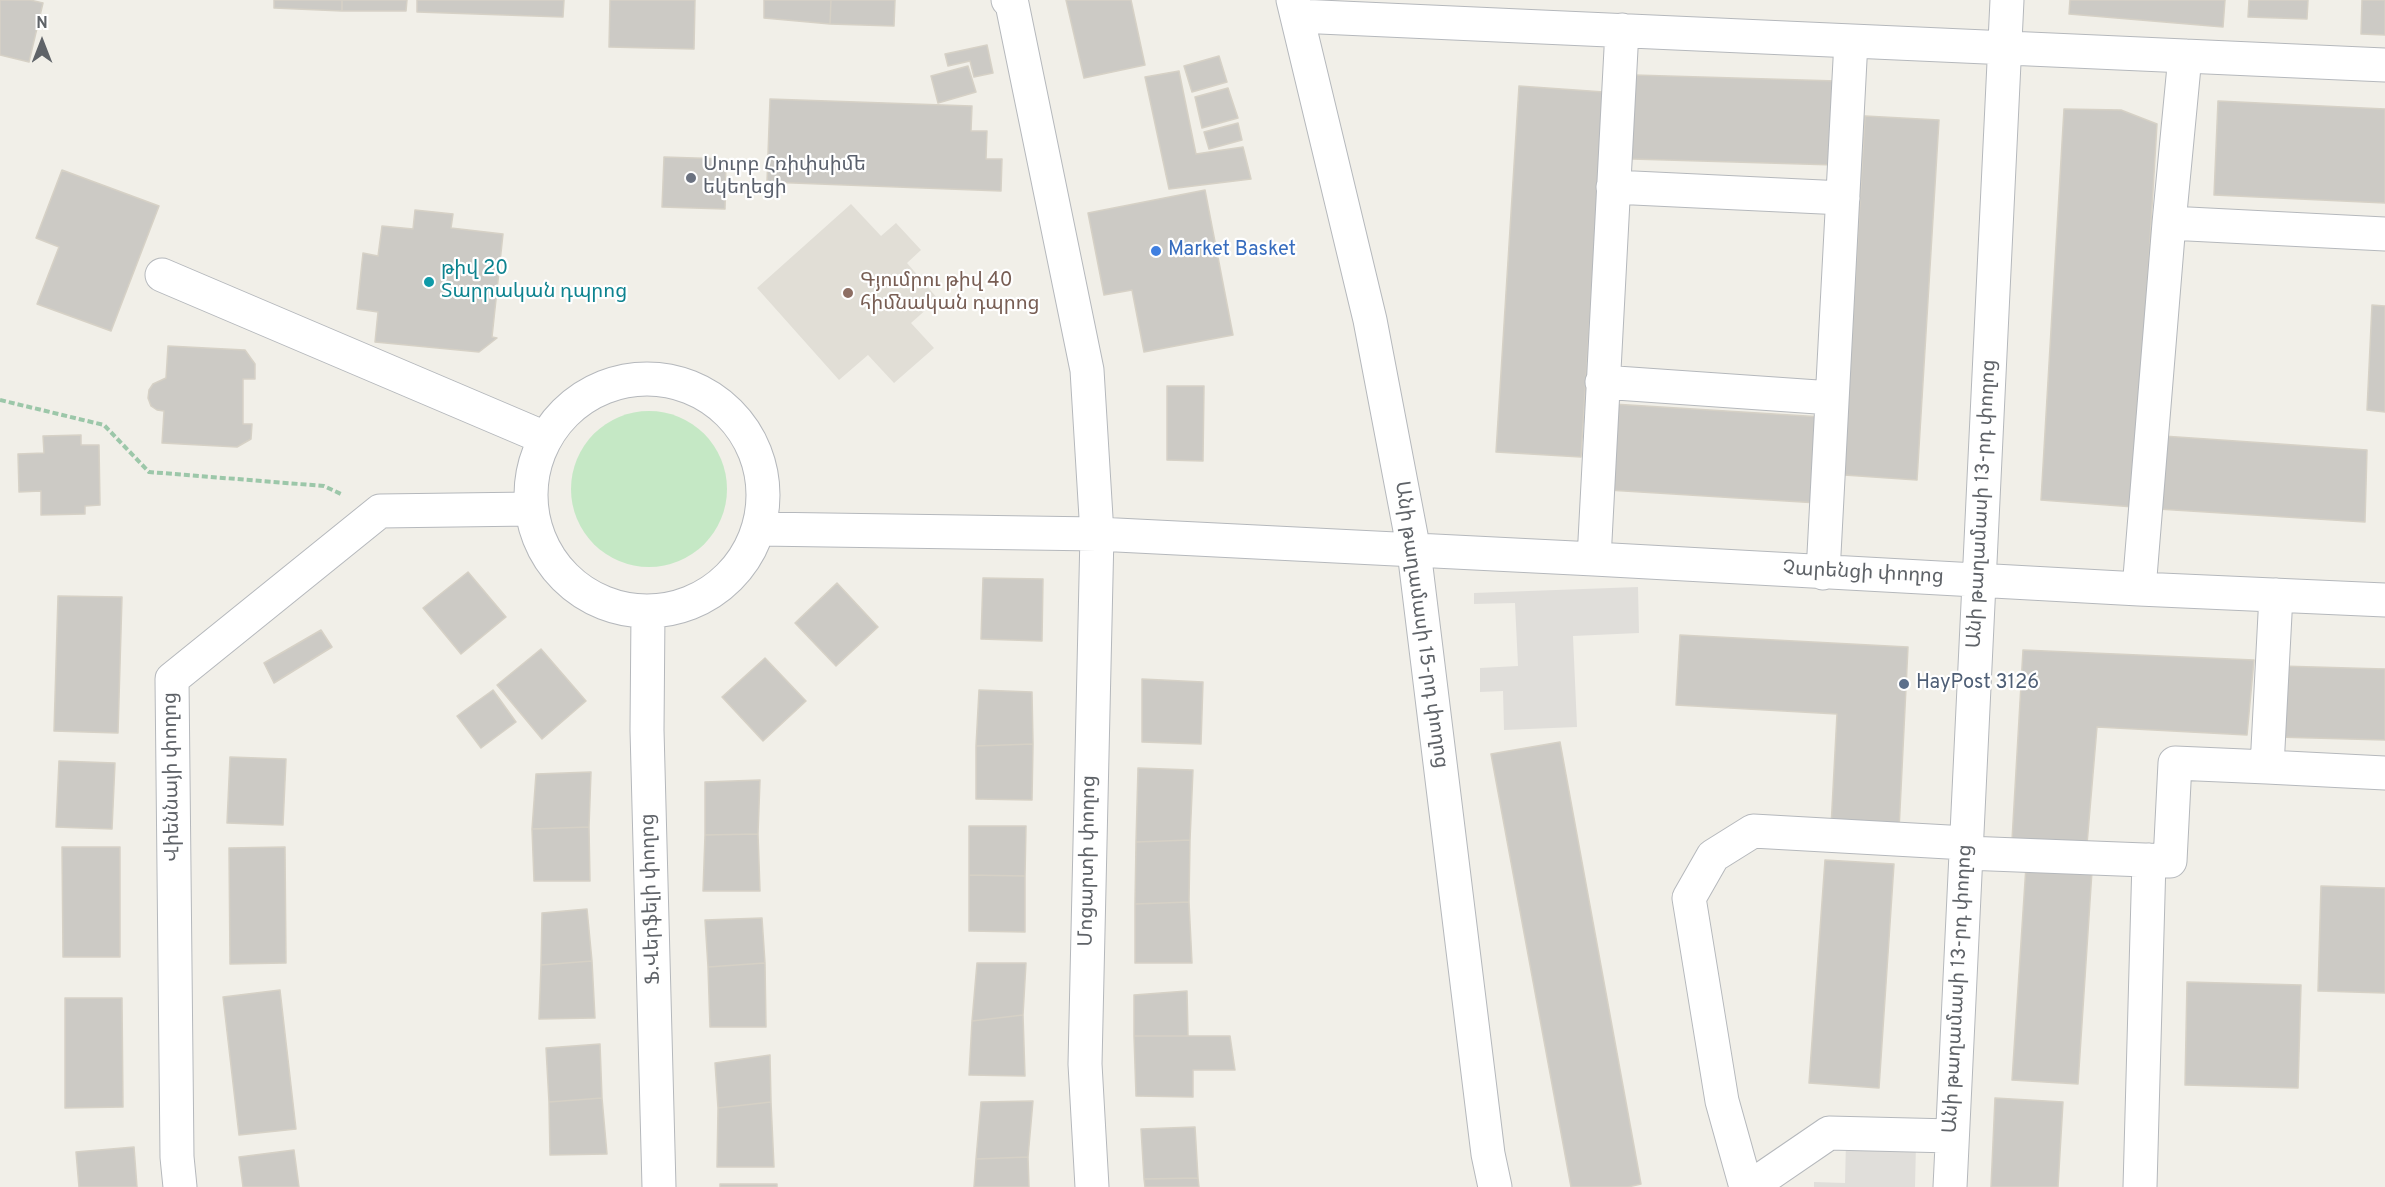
<!DOCTYPE html>
<meta charset="utf-8">
<style>
body{margin:0}
#map{position:relative;width:2385px;height:1187px;overflow:hidden;background:#f1efe8;font-family:Overpass,sans-serif}
canvas{display:block}
.north{position:absolute;left:12px;top:12px;width:60px;height:60px;-webkit-text-stroke:4px #fff;paint-order:stroke;rotate:0deg;font-size:16px;font-weight:700;line-height:24px;text-align:center;color:#5f6368}
.north::after{content:'';display:block;margin:auto;width:21px;height:27px;background:#5f6368;clip-path:polygon(50% 0,100% 100%,50% 72%,0 100%)}
</style>
<div id="map">
<canvas width="2385" height="1187"></canvas>
<div class="north">N</div>
</div>
<script>
const ctx = document.querySelector('canvas').getContext('2d');
ctx.lineJoin = 'round';
function fillPath(path, color) { ctx.fillStyle = color; ctx.fill(path, 'evenodd'); }
function trace(path, color, width, dash) { ctx.strokeStyle = color; ctx.lineWidth = width; ctx.lineCap = dash ? 'butt' : 'round'; ctx.setLineDash(dash || []); ctx.stroke(path); }
function write(font, color, halo, rows, align = 'center') {
  ctx.font = font + ' Overpass,"Noto Sans Armenian",sans-serif'; ctx.lineWidth = 4.5; ctx.setLineDash([]); ctx.textBaseline = 'middle'; ctx.strokeStyle = halo; ctx.fillStyle = color; for (const [text, x, y, turn = 0] of rows) {
    ctx.save(); ctx.translate(x, y); ctx.rotate((+turn || 0) * Math.PI / 180); ctx.textAlign = isNaN(turn) ? turn : align; if (halo) ctx.strokeText(text, 0, 0); ctx.fillText(text, 0, 0); ctx.restore();
  }
}
fillPath(new Path2D(`
 M 1638,587 L 1639,633 L 1573,636 L 1577,727 L 1504,730 L 1503,691 L 1480,692 L 1480,668 L 1518,666 L 1515,603 L 1474,604 L 1474,593 Z
 M 1846,1141 L 1916,1144 L 1915,1187 L 1814,1187 L 1814,1182 L 1845,1183 Z`), '#e0deda');
fillPath(new Path2D(`
 M 851,204 L 881,236 L 896,223 L 921,250 L 907,263 L 938,299 L 911,323 L 934,348 L 894,383 L 868,355 L 839,380 L 757,288 Z`), '#e1ded6');
fillPath(new Path2D(`
 M571 489a78 78 0 1 1 156 0a78 78 0 1 1-156 0Z`), '#c5e8c5');
const building = new Path2D(`
 M 0,0 L 30,0 L 43,3 L 29,62 L 0,55 Z
 M 274,0 L 342,0 L 342,11 L 274,8 Z
 M 342,0 L 407,0 L 406,11 L 342,11 Z
 M 417,0 L 564,0 L 563,17 L 417,12 Z
 M 610,0 L 695,0 L 694,49 L 609,47 Z
 M 764,0 L 831,0 L 830,24 L 764,18 Z
 M 831,0 L 895,0 L 894,26 L 830,24 Z
 M 1066,0 L 1131,0 L 1145,65 L 1084,78 Z
 M 2070,0 L 2225,0 L 2223,27 L 2069,14 Z
 M 2249,0 L 2308,0 L 2307,19 L 2248,17 Z
 M 2362,0 L 2385,0 L 2385,35 L 2361,34 Z
 M 987,45 L 993,73 L 974,77 L 970,61 L 948,66 L 945,54 Z
 M 1219,56 L 1227,82 L 1192,92 L 1184,66 Z
 M 968,66 L 976,92 L 938,103 L 931,76 Z
 M 1179,71 L 1196,154 L 1243,147 L 1251,179 L 1169,189 L 1145,77 Z
 M 1634,75 L 1837,81 L 1835,165 L 1632,159 Z
 M 1519,86 L 1604,92 L 1581,457 L 1496,452 Z
 M 1228,88 L 1238,118 L 1202,128 L 1195,97 Z
 M 770,99 L 972,106 L 971,131 L 987,131 L 986,159 L 1002,159 L 1001,191 L 767,182 Z
 M 2218,101 L 2385,109 L 2385,203 L 2214,195 Z
 M 2064,109 L 2121,110 L 2157,124 L 2134,507 L 2041,500 Z
 M 1865,116 L 1939,120 L 1917,480 L 1844,475 Z
 M 1238,123 L 1242,140 L 1209,149 L 1204,132 Z
 M 664,157 L 726,159 L 725,209 L 662,207 Z
 M 62,170 L 159,206 L 111,331 L 37,304 L 59,247 L 36,238 Z
 M 1205,190 L 1233,335 L 1144,352 L 1132,290 L 1104,295 L 1088,213 Z
 M 415,210 L 453,214 L 451,228 L 503,234 L 492,337 L 497,338 L 479,352 L 375,342 L 378,312 L 357,309 L 363,253 L 378,256 L 382,226 L 413,229 Z
 M 2372,305 L 2385,306 L 2385,412 L 2367,410 Z
 M 168,346 L 245,350 L 255,364 L 255,379 L 243,379 L 243,424 L 252,424 L 251,439 L 237,447 L 162,443 L 164,411 L 157,410 L 151,406 L 148,398 L 149,390 L 153,384 L 166,378 Z
 M 1167,386 L 1204,386 L 1203,461 L 1167,460 Z
 M 1613,404 L 1823,417 L 1818,503 L 1608,490 Z
 M 81,435 L 81,445 L 99,445 L 100,505 L 85,506 L 85,514 L 41,515 L 41,491 L 19,492 L 18,454 L 44,453 L 43,436 Z
 M 2163,436 L 2367,450 L 2365,522 L 2158,509 Z
 M 468,572 L 506,617 L 461,654 L 423,608 Z
 M 983,578 L 1043,579 L 1042,641 L 981,639 Z
 M 837,583 L 878,627 L 836,666 L 795,623 Z
 M 58,596 L 122,597 L 118,733 L 54,731 Z
 M 321,630 L 332,647 L 274,683 L 264,663 Z
 M 1680,635 L 1908,647 L 1899,830 L 1831,827 L 1837,714 L 1676,705 Z
 M 541,649 L 586,701 L 542,739 L 497,685 Z
 M 2023,650 L 2254,660 L 2247,735 L 2097,727 L 2087,844 L 2012,840 Z
 M 765,658 L 806,701 L 763,741 L 722,697 Z
 M 2280,666 L 2385,669 L 2385,740 L 2276,737 Z
 M 1142,679 L 1203,682 L 1201,744 L 1142,742 Z
 M 493,690 L 516,722 L 481,748 L 457,716 Z
 M 979,690 L 1032,692 L 1033,744 L 976,746 Z
 M 1560,742 L 1641,1184 L 1628,1187 L 1571,1187 L 1491,754 Z
 M 1033,744 L 1032,800 L 976,799 L 976,746 Z
 M 230,757 L 286,759 L 283,825 L 227,823 Z
 M 59,761 L 115,763 L 112,829 L 56,827 Z
 M 1138,768 L 1193,770 L 1190,840 L 1136,842 Z
 M 591,772 L 589,827 L 532,829 L 536,774 Z
 M 760,780 L 758,834 L 705,835 L 705,782 Z
 M 969,826 L 1026,826 L 1025,876 L 969,875 Z
 M 589,827 L 590,881 L 534,881 L 532,829 Z
 M 758,834 L 760,891 L 703,891 L 705,835 Z
 M 1190,840 L 1189,902 L 1135,904 L 1136,842 Z
 M 62,847 L 120,847 L 120,957 L 63,957 Z
 M 285,847 L 286,963 L 230,964 L 229,848 Z
 M 1825,860 L 1894,864 L 1879,1088 L 1809,1083 Z
 M 2026,866 L 2092,871 L 2078,1084 L 2012,1080 Z
 M 969,875 L 1025,876 L 1025,932 L 969,931 Z
 M 2321,886 L 2385,888 L 2385,993 L 2318,991 Z
 M 1189,902 L 1192,963 L 1135,963 L 1135,904 Z
 M 587,909 L 592,961 L 541,965 L 542,913 Z
 M 762,918 L 765,963 L 708,967 L 705,920 Z
 M 592,961 L 595,1018 L 539,1019 L 541,965 Z
 M 765,963 L 766,1027 L 710,1027 L 708,967 Z
 M 977,963 L 1026,963 L 1023,1015 L 972,1021 Z
 M 2187,982 L 2301,985 L 2298,1088 L 2185,1085 Z
 M 280,990 L 296,1129 L 239,1135 L 223,997 Z
 M 1187,991 L 1188,1036 L 1134,1036 L 1134,995 Z
 M 65,998 L 122,998 L 123,1107 L 65,1108 Z
 M 1023,1015 L 1025,1076 L 969,1075 L 972,1021 Z
 M 1134,1036 L 1230,1036 L 1235,1070 L 1193,1070 L 1193,1097 L 1136,1096 Z
 M 600,1044 L 602,1098 L 549,1102 L 546,1048 Z
 M 770,1055 L 771,1102 L 718,1108 L 715,1063 Z
 M 602,1098 L 607,1154 L 550,1155 L 549,1102 Z
 M 1995,1098 L 2063,1102 L 2058,1187 L 1991,1187 Z
 M 1033,1101 L 1028,1157 L 976,1159 L 981,1102 Z
 M 771,1102 L 774,1167 L 717,1167 L 718,1108 Z
 M 1195,1127 L 1198,1178 L 1144,1179 L 1141,1129 Z
 M 134,1147 L 137,1187 L 79,1187 L 76,1152 Z
 M 294,1150 L 299,1187 L 243,1187 L 239,1157 Z
 M 1028,1157 L 1029,1187 L 974,1187 L 976,1159 Z
 M 1198,1178 L 1199,1187 L 1145,1187 L 1144,1179 Z
 M 720,1184 L 777,1184 L 777,1187 L 720,1187 Z`);
fillPath(building, '#cccac5');
trace(building, '#d6d1c6', 1.5);
const minor = new Path2D(`
 M 1008,0 L 1012,4 L 1087,370 L 1097,534 L 1085,1064 L 1092,1187
 M 1293,0 L 1370,320 L 1414,551 L 1488,1154 L 1495,1187
 M 1298,16 L 2385,65
 M 1613,187 L 1843,198
 M 2169,223 L 2385,234
 M 162,275 L 545,438
 M531 495a116 116 0 1 1 232 0a116 116 0 1 1-232 0Z
 M 1602,382 L 1832,398
 M 760,529 L 1097,534 L 1594,559 L 2139,589 L 2385,600
 M 1594,559 L 1622,30
 M 1823,573 L 1851,41
 M 2139,589 L 2169,223 L 2185,56
 M 648,612 L 647,730 L 659,1187
 M 2267,767 L 2385,773
 M 1966,853 L 2170,861 L 2175,763 L 2267,767 L 2276,595
 M 180,1187 L 177,1157 L 172,679 L 380,511 L 531,509
 M 1746,1187 L 1722,1101 L 1689,898 L 1713,856 L 1753,831 L 1966,843
 M 1750,1187 L 1829,1133 L 1952,1136
 M 1950,1187 L 2007,0
 M 2140,1187 L 2149,860`);
trace(minor, '#b5b8bc', 35);
trace(new Path2D(`
 M 0,400 L 104,425 L 149,472 L 324,486 L 341,494`), '#9cc7a9', 4, [6, 3]);
trace(minor, '#fff', 33);
for (const [x, y, r, color] of [
 [691,178,6,"#6b7280"],
 [1156,251,6,"#3f7fe0"],
 [429,282,6,"#0f9aa8"],
 [848,293,6,"#8d6e63"],
 [1904,684,6,"#5c6f8a"]
]) { const dot = new Path2D(); dot.arc(x, y, r, 0, 2 * Math.PI); ctx.fillStyle = color; ctx.fill(dot); trace(dot, '#fff', 2); }
write('20px', '#5b616d', '#fff', [
 ["Սուրբ Հռիփսիմե",703,166],
 ["եկեղեցի",703,189]
], 'left');
write('20px', '#366cbe', '#fff', [
 ["Market Basket",1168,251]
], 'left');
write('20px', '#0d838f', '#fff', [
 ["թիվ 20",441,270],
 ["Տարրական դպրոց",441,293]
], 'left');
write('20px', '#785e54', '#fff', [
 ["Գյումրու թիվ 40",860,282],
 ["հիմնական դպրոց",860,305]
], 'left');
write('20px', '#5f6368', '#fff', [
 ["Անի թաղամասի 13-րդ փողոց",1983,504,-87],
 ["Չարենցի փողոց",1863,574,3],
 ["Անի թաղամասի 15-րդ փողոց",1420,625,82],
 ["Վիեննայի փողոց",173,777,-91],
 ["Մոցարտի փողոց",1089,861,-89],
 ["Ֆ.Վերֆելի փողոց",652,899,-92],
 ["Անի թաղամասի 13-րդ փողոց",1959,989,-87]
]);
write('20px', '#4e5e75', '#fff', [
 ["HayPost 3126",1916,684]
], 'left');
</script>
